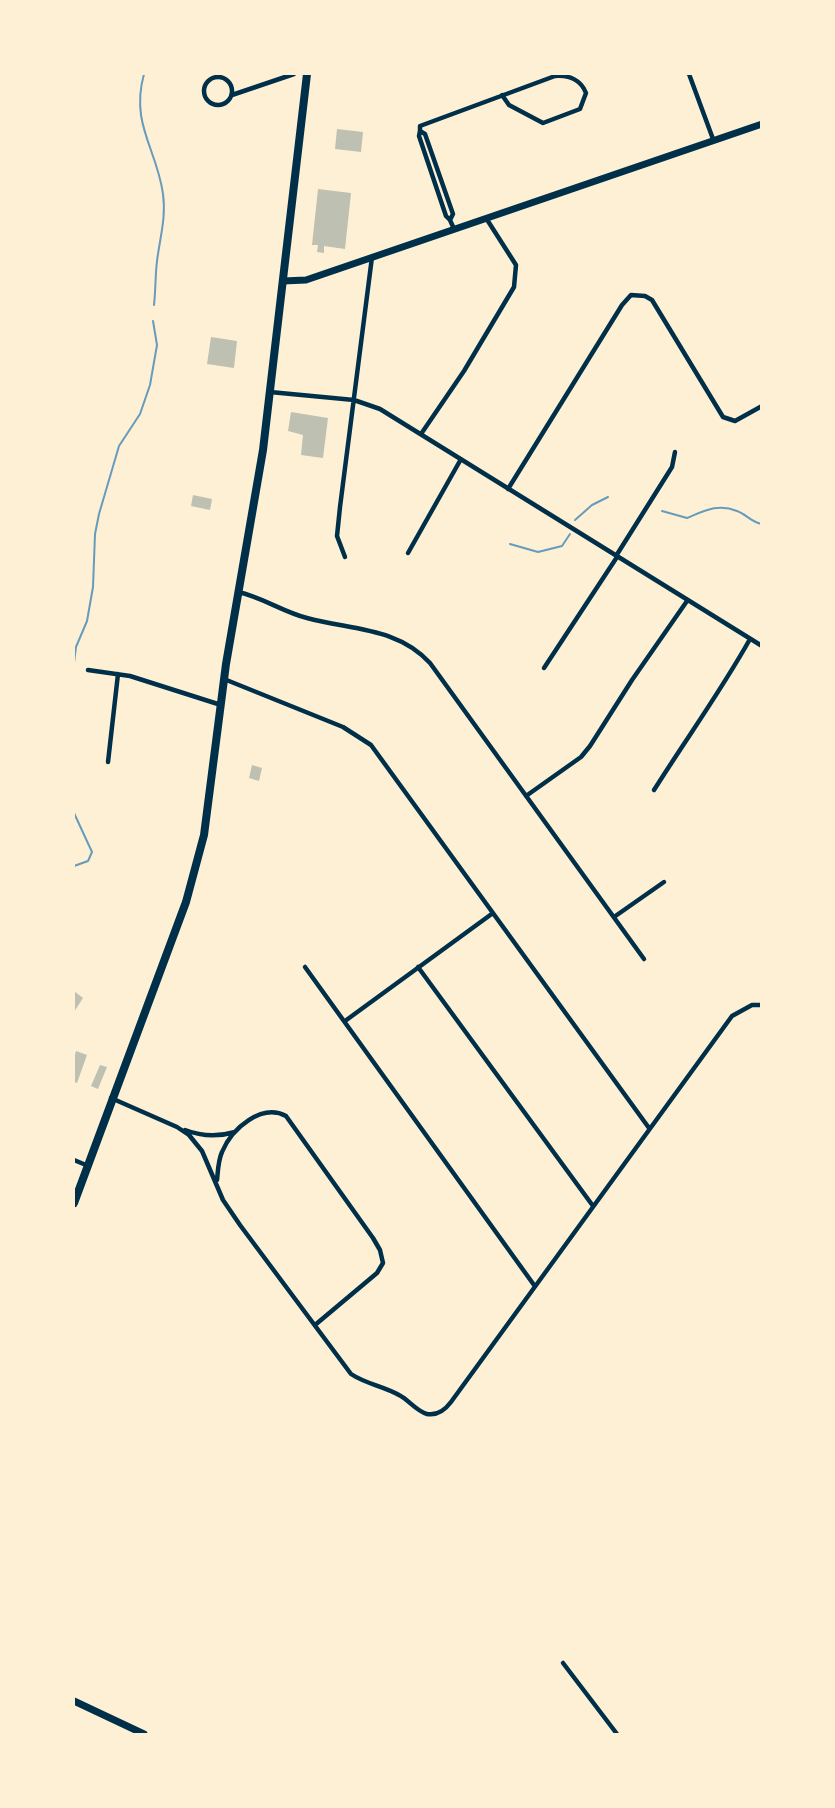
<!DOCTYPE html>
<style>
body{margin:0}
#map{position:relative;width:835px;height:1808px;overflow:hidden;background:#fdf0d5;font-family:"Fira Sans Condensed",sans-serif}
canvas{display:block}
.frame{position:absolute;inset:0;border:75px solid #fdf0d5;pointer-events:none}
</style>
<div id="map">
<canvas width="835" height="1808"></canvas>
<div class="frame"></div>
</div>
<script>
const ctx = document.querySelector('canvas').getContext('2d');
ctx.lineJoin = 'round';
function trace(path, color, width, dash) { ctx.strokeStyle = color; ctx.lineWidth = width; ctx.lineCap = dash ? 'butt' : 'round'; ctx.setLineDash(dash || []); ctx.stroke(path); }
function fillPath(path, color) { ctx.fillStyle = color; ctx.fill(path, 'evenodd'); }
trace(new Path2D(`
 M 144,74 C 130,124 157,149 163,194 C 166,215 161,234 158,254 C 155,270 156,288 154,305
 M 662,511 L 687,518 C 704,511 718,503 737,511 C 746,514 751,522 762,524
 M 575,520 L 592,505 L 608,497
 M 510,544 L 538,552 L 562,546 L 570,534
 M 74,663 L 76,647 L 87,621 L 93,587 L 95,534 L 99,514 L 119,446 L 140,414 L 150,385 L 157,345 L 153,321
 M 74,813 L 92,852 L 88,861 L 74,866`), '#669bbc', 2);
fillPath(new Path2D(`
 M 337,129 L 363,132 L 361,152 L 335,149 Z
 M 318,189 L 351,193 L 345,249 L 324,246 L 324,253 L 317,252 L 318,245 L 312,245 Z
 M 211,337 L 237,341 L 234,368 L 207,364 Z
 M 291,412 L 328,418 L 323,458 L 301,455 L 303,435 L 288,431 Z
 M 193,495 L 212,499 L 210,510 L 191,506 Z
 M 252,765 L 262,768 L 259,781 L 249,778 Z
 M 74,991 L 83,998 L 74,1012 Z
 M 76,1051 L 87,1055 L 77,1083 L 74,1082 L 74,1058 Z
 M 100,1065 L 107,1067 L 98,1089 L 91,1086 Z`), '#bec0b2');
trace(new Path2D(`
 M 689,74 L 713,139
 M204 91a14 14 0 1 1 28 0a14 14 0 1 1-28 0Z
 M 232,95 L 294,74
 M 420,131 L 420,126 L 555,76 C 569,75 581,80 586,93 L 580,109 L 543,123 L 509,105 L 502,95
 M 420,131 L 419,136 L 446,216 L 450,220 L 454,229
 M 420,131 L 425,134 L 453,214 L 450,220
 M 270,392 L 354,400 L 380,409 L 762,646
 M 421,434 L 464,371 L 514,287 L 516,265 L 486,218
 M 508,489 L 622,305 L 631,295 L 645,296 L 652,300 L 723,417 L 735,421 L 762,406
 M 408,553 L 461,459
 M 616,556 L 672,467 L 675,452
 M 345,557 L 337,536 L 340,507 L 372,257
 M 238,592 C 262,597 283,612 307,618 C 351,630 397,627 430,663 L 644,959
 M 544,668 L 617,557
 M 88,670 L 130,676 L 221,705
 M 224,679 L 343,727 L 371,745 L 649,1128
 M 108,762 L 118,674
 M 654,790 C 686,739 721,691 750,639
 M 526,796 L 581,757 L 590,746 L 632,680 L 687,601
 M 614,917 L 664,882
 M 305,967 L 534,1285
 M 418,967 L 593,1206
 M 345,1021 L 493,913
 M 111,1098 L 177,1127 L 189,1135 L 202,1151 L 223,1200 L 240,1225 L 351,1374 C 366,1384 383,1386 399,1395 C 409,1400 416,1411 427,1414 C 438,1416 445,1410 451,1402 L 732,1016 L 752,1005 L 762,1005
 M 185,1130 C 203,1137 218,1137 235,1132
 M 74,1160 L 86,1165
 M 217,1180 C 218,1171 218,1161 222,1152 C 232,1128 262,1103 286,1116 L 373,1238 L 380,1250 L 383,1263 L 377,1273 L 315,1325
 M 563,1663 L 617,1734`), '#003049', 4.5);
trace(new Path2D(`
 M 283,281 L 306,280 L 762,124
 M 74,1701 L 144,1734`), '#003049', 7);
trace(new Path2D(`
 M 74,1203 L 186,902 L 204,835 L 226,664 L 263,450 L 307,74`), '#003049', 8);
</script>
